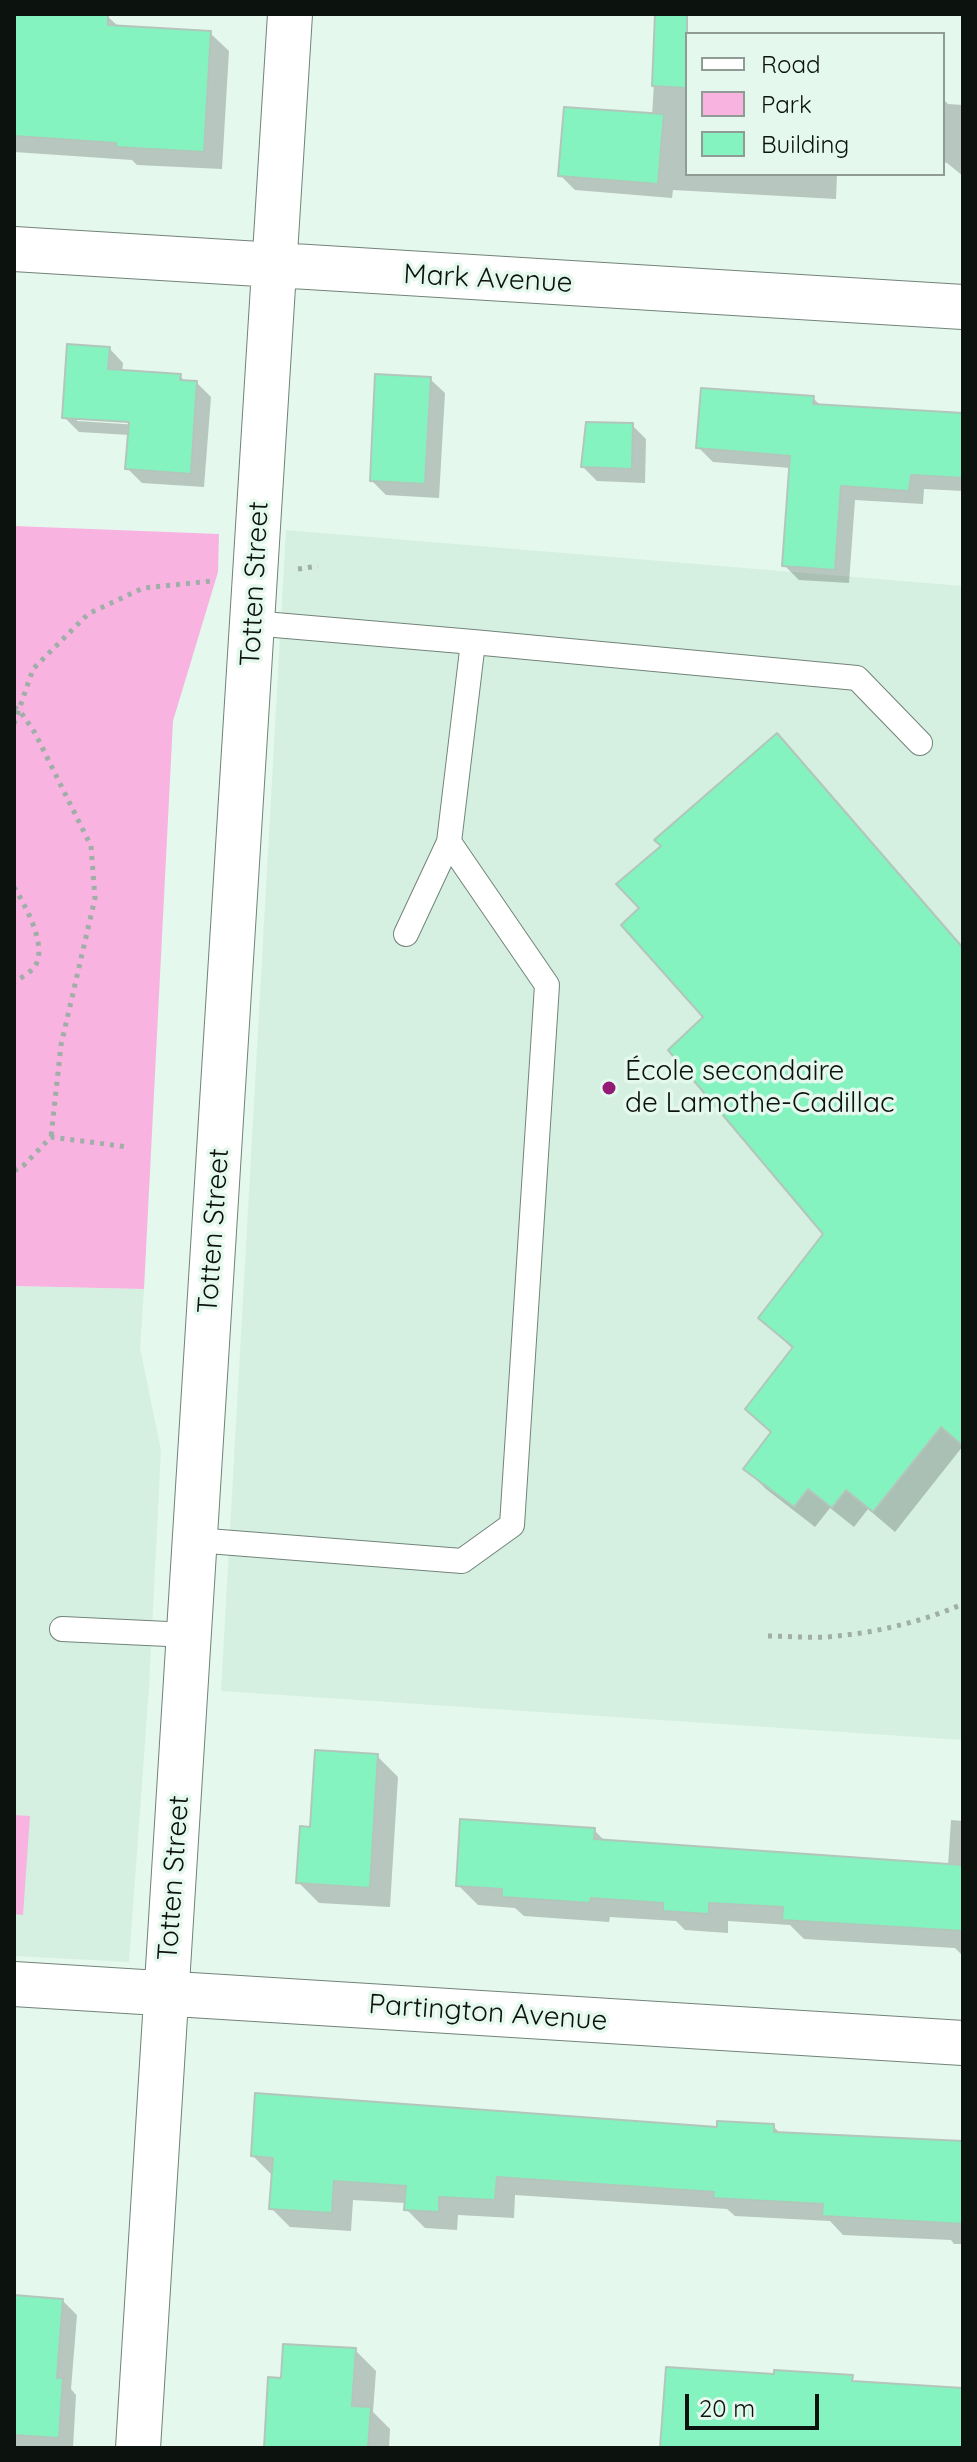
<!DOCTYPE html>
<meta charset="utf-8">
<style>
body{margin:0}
#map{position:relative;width:977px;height:2462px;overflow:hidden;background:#e5f8ee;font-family:Quicksand,sans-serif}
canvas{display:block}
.frame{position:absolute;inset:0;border:16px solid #0c130f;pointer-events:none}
.legend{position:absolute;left:685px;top:32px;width:260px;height:144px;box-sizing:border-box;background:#e5f8ee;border:2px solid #8e9c95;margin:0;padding:10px 14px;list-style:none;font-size:24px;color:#0c130f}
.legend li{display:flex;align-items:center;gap:16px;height:40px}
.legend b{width:40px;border:2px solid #8e9c95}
.scale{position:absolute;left:685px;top:2394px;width:134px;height:36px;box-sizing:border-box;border:4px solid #0c130f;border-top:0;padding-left:10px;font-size:24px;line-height:28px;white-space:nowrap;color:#0c130f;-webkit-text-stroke:6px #e5f8ee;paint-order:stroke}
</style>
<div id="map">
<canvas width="977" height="2462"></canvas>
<div class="frame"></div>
<ul class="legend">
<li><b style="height:10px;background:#fff"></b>Road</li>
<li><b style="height:22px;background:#f8b3e0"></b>Park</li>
<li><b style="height:22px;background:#84f3bf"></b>Building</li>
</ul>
<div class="scale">20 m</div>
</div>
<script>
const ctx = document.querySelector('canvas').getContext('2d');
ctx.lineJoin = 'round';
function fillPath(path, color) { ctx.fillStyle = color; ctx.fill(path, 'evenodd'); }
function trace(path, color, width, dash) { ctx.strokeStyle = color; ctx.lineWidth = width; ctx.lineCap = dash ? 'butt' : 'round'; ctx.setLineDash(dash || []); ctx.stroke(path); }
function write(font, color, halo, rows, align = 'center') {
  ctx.font = font + ' Quicksand,sans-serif'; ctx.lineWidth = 7; ctx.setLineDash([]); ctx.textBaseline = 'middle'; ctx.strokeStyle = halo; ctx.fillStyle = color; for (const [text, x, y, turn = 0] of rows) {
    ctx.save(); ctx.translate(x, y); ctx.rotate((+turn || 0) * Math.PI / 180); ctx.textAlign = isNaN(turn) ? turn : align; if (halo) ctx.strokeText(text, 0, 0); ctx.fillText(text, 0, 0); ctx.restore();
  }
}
fillPath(new Path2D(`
 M 286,530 L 963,586 L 963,1740 L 221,1691 Z
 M 14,1286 L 144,1289 L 140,1348 L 161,1450 L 149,1688 L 129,1962 L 14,1956 Z`), '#d5f0e1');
fillPath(new Path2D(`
 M 14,526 L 219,534 L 218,572 L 173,721 L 144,1289 L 14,1286 Z
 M 14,1815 L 30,1816 L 23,1915 L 14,1914 Z`), '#f8b3e0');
fillPath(new Path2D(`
 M 15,14 L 107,16 L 119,27 L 210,33 L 229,51 L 222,169 L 137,165 L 132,160 L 14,152 Z
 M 657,32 L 688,34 L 687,174 L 837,174 L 836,199 L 673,190 L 672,198 L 575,190 L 560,175 L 652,116 Z
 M 943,99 L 948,104 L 963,105 L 963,176 L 947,163 L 943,162 Z
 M 109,348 L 123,363 L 122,372 L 180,376 L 186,382 L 197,383 L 211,397 L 204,487 L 142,483 L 128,469 L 130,435 L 79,432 L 64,417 ZM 77,417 L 139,421 L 139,425 L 77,421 Z
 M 430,379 L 445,393 L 439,498 L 386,495 L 372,481 Z
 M 813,398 L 822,407 L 963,415 L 963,491 L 924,489 L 923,504 L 855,500 L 849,583 L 799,580 L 784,565 L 791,468 L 713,462 L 699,448 Z
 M 632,425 L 646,439 L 645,483 L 597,481 L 583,467 Z
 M 777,736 L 963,947 L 963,1446 L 895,1532 L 868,1509 L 854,1527 L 830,1508 L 815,1527 L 766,1489 L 746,1469 L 772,1434 L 747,1409 L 794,1350 L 760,1318 L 826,1234 L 642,908 L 663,847 Z
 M 377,1756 L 398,1777 L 390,1907 L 319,1903 L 298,1882 L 312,1829 Z
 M 951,1820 L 963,1821 L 963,1956 L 955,1948 L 804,1939 L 790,1925 L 728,1921 L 728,1933 L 685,1930 L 676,1921 L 610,1917 L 609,1922 L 524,1916 L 515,1908 L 478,1905 L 458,1885 L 594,1830 L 606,1842 L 948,1866 Z
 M 773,2126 L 781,2134 L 963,2141 L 963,2244 L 954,2244 L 951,2240 L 843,2235 L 830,2221 L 735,2216 L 727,2209 L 515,2195 L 514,2218 L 458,2215 L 457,2230 L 425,2228 L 406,2209 L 406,2203 L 353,2200 L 351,2231 L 290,2227 L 271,2208 L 272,2175 L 253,2156 Z
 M 14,2297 L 63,2301 L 77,2315 L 71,2389 L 76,2395 L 73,2448 L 14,2448 Z
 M 355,2350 L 376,2371 L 373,2412 L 390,2429 L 389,2448 L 266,2448 L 283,2380 Z`), '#0003');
const building = new Path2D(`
 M 14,14 L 108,14 L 108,25 L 211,31 L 204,152 L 116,147 L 116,143 L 14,136 Z
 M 655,14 L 687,14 L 687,88 L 652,86 Z
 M 564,107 L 664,114 L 658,184 L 558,176 Z
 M 67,344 L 110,347 L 108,369 L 181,374 L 180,380 L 197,381 L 191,474 L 125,469 L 129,422 L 62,418 Z
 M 375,374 L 431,377 L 425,484 L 370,481 Z
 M 701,388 L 814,396 L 813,404 L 963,413 L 963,478 L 911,475 L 909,491 L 841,486 L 835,570 L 782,566 L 790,456 L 696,448 Z
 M 586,422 L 633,423 L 632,469 L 581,467 Z
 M 777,733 L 963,948 L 963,1446 L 941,1427 L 873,1512 L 846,1490 L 832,1508 L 808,1489 L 794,1507 L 743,1469 L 771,1432 L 745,1409 L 793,1347 L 758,1318 L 823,1234 L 668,1050 L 703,1017 L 621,925 L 639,908 L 616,884 L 661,846 L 654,840 Z
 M 315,1750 L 378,1754 L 370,1888 L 296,1883 L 300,1826 L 310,1827 Z
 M 460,1819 L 595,1828 L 594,1839 L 963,1865 L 963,1931 L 782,1920 L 783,1907 L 709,1903 L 709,1914 L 663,1911 L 663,1903 L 591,1898 L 590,1903 L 502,1897 L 502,1889 L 456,1886 Z
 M 255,2093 L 717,2127 L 717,2121 L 774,2124 L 774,2132 L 963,2141 L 963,2224 L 822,2216 L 823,2204 L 713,2198 L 714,2192 L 497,2177 L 495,2200 L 439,2197 L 439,2212 L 404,2210 L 406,2186 L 334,2181 L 332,2213 L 269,2209 L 273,2158 L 251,2156 Z
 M 14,2295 L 63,2299 L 57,2378 L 63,2378 L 59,2438 L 14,2435 Z
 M 283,2344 L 356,2348 L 352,2406 L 371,2407 L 368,2448 L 264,2448 L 268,2377 L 281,2378 Z
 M 666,2367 L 774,2374 L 774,2370 L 853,2375 L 852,2381 L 963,2388 L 963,2448 L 660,2448 Z`);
fillPath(building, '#84f3bf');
trace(building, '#b3c6bb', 2);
const service = new Path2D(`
 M 252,623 L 473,642 L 449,842 L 406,934
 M 473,642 L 857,678 L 920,743
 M 195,1540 L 462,1561 L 512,1525 L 547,985 L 449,842
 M 62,1629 L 189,1635`);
const minor = new Path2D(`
 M 14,249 L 963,307
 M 14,1984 L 963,2043
 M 138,2448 L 290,14`);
trace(service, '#728379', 26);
trace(minor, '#728379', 46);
trace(new Path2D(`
 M 298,569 L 318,566
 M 14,707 L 20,711 L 35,733 L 91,846 L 95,898 L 61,1045 L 51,1137
 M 14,724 L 33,669 L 88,614 L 143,588 L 212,581
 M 14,887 C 25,905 48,946 35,966 C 30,973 21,978 14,982
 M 14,1171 L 24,1165 L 51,1137 L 128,1147
 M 768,1636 C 791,1636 814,1639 837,1636 C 879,1632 924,1621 963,1604`), '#9faea6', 5, [4, 6]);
trace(service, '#fff', 24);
trace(minor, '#fff', 44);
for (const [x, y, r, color] of [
 [609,1088,8,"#931a76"]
]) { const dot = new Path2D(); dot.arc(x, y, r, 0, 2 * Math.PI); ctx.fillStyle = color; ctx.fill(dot); trace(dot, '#e5f8ee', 3); }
write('28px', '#0c130f', '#e5f8ee', [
 ["Mark Avenue",488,279,3],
 ["Totten Street",255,584,-87],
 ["Totten Street",214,1231,-86],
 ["Totten Street",174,1878,-86],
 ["Partington Avenue",488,2013,4]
]);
write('28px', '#0c130f', '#e5f8ee', [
 ["École secondaire",625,1072],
 ["de Lamothe-Cadillac",625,1104]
], 'left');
</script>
